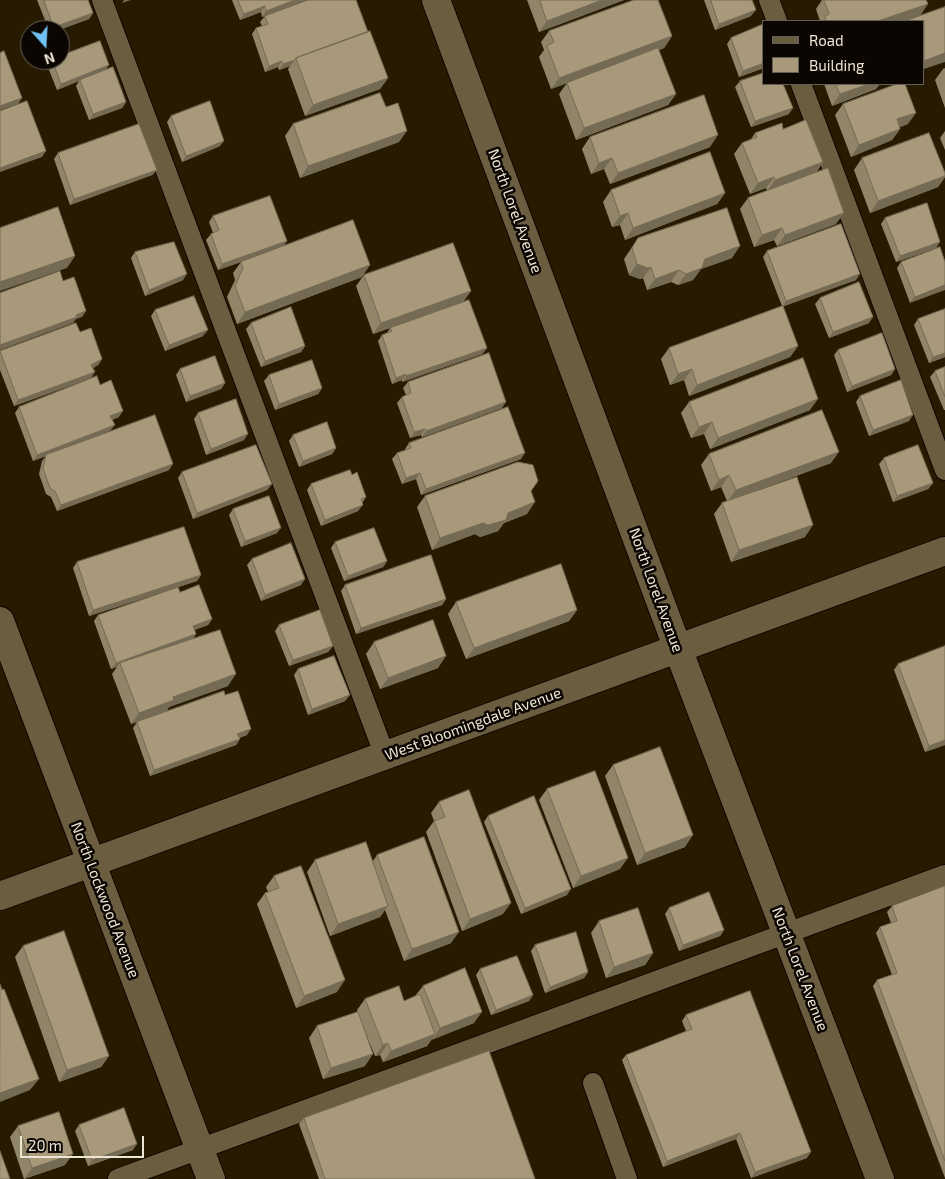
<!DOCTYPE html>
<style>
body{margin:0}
#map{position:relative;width:945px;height:1179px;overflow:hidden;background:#261b00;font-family:"Exo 2",sans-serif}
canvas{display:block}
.legend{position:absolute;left:762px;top:20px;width:162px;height:65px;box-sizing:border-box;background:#0b0601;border:1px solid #656056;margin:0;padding:6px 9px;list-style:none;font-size:15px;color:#ede6d5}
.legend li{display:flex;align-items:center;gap:10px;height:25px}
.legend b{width:25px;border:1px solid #656056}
.north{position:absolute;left:20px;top:20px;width:50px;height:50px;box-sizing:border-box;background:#0b0601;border:1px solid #656056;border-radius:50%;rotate:161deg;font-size:14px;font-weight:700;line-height:20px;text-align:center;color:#ede6d5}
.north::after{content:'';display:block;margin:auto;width:18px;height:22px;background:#70c1f4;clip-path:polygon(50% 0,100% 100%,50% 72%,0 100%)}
.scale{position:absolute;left:20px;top:1136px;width:124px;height:22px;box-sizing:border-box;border:2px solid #ede6d5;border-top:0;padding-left:6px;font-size:15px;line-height:18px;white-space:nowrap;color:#ede6d5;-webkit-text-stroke:4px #0b0601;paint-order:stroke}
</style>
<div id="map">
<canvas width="945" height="1179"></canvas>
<ul class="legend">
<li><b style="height:6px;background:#6a5d40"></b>Road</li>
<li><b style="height:14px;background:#a7997a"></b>Building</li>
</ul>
<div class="north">N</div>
<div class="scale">20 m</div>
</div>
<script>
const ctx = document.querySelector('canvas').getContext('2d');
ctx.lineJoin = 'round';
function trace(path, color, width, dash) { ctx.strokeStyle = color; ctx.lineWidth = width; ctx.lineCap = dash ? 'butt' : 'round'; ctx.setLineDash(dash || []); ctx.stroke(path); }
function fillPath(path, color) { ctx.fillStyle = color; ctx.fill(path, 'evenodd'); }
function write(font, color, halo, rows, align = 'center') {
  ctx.font = font + ' "Exo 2",sans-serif'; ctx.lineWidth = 5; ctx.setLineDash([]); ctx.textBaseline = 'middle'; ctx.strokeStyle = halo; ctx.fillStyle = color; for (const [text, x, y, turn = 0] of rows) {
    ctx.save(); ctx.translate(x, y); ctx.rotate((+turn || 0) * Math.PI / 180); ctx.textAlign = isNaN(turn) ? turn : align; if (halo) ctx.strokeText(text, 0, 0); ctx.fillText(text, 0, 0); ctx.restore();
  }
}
const service = new Path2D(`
 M 102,0 L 385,756
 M 769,0 L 777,21
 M 801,84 L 945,470
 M 593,1083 L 627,1179
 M 118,1179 L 945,875`);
const minor = new Path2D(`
 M 436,0 L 678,649 L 880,1179
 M 0,621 L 211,1179
 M 0,896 L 945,551`);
trace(service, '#0e0500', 22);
trace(minor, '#0e0500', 30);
trace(service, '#6a5d40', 20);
trace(minor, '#6a5d40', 28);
fillPath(new Path2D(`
 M 37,0 L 88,0 L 93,13 L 89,19 L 59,30 L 49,30 Z
 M 232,0 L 307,0 L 262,17 L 261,12 L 240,20 Z
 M 527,0 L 624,0 L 539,32 Z
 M 704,0 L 752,0 L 751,16 L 715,30 Z
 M 822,0 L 926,0 L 920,16 L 904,21 L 820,21 L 816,9 Z
 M 265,16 L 368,32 L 388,78 L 380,89 L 305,116 L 288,69 L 290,66 L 279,70 L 278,67 L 265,72 L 252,34 L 256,28 L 262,26 L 260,22 Z
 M 764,24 L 764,68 L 739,77 L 727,44 L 731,38 Z
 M 549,31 L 672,36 L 664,48 L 659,50 L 676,94 L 668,105 L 576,140 L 559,94 L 567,83 L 551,89 L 539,57 L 544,50 L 541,42 Z
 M 51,60 L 60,60 L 106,70 L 126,102 L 122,108 L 89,120 L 76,86 L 79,81 L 57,90 L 47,65 Z
 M 945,68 L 945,108 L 935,80 L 943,69 Z
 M 740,81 L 789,114 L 751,127 L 735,87 Z
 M 824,84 L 880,84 L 876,89 L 832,106 Z
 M 843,104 L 908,124 L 900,127 L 900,129 L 892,140 L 851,157 L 835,115 Z
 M 171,116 L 220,146 L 182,162 L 167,122 Z
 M 293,124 L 399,142 L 300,178 L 285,136 Z
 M 783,129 L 823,162 L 816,173 L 836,224 L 777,246 L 774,240 L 754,247 L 740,209 L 748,198 L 767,191 L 766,188 L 750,194 L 734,154 L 742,143 L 751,139 L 755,133 Z
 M 945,131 L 945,150 L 940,138 Z
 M 590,137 L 710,147 L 610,184 L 604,169 L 591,174 L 582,149 Z
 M 58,153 L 157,170 L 152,175 L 70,205 L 54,159 Z
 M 862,158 L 945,173 L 945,177 L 938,187 L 870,213 L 854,170 Z
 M 611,190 L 725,193 L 717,204 L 625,240 L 620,225 L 612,227 L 603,202 Z
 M 213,216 L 283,246 L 362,277 L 237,324 L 227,297 L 235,280 L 233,273 L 241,262 L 218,270 L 206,240 L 211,234 L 213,233 L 209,222 Z
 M 885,218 L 936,248 L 896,262 L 881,224 Z
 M 638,238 L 732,258 L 701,269 L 693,280 L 678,285 L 671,282 L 647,290 L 643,278 L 640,279 L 629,275 L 624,259 Z
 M 767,251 L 856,280 L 783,306 L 798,346 L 790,357 L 689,396 L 684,380 L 670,385 L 661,359 L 669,348 L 782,306 L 763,257 Z
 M 135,252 L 183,280 L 145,296 L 131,258 Z
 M 901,262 L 945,262 L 910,303 L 897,268 Z
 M 364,275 L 471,291 L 463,302 L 373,334 L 356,286 Z
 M 820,298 L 869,323 L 829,338 L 815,304 Z
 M 945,309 L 945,357 L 929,363 L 914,325 L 918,319 Z
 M 155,310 L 203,336 L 165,351 L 151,316 Z
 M 251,323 L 305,346 L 301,352 L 261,367 L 246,329 Z
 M 390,328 L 487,348 L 482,354 L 402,382 L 402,380 L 392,384 L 378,341 L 382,335 L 387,333 Z
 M 80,332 L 102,359 L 98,365 L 93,368 L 91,378 L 14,406 L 0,370 L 0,351 Z
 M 838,350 L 895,369 L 891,375 L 847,392 L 834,355 Z
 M 945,367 L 945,410 L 944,410 L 930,377 L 935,371 Z
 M 180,369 L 225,383 L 221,389 L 186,402 L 176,375 Z
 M 269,375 L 322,388 L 318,394 L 275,410 L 264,381 Z
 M 408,382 L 502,408 L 422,437 L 421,435 L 410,438 L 397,403 L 402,397 L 406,395 L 403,388 Z
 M 100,385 L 119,417 L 112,420 L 110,431 L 61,450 L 169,470 L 57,511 L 51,497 L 46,494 L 39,474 L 42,461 L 46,456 L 33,461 L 15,413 L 19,407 Z
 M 860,396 L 909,421 L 869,436 L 856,402 Z
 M 689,402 L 810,410 L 710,449 L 704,434 L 691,438 L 681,413 Z
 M 198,413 L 244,440 L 206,455 L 194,419 Z
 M 293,435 L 336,448 L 332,454 L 299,467 L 289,441 Z
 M 409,443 L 521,459 L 421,495 L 416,479 L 402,484 L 392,459 L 397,453 L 406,450 L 405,449 Z
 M 709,454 L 831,463 L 753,492 L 805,537 L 731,562 L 714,514 L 722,503 L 727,501 L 721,487 L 711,491 L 701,465 Z
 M 884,458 L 933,483 L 928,489 L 893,502 L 879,464 Z
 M 182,472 L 272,484 L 267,490 L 193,519 L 178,478 Z
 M 352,475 L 366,497 L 362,503 L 358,511 L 321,526 L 307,490 L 311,484 Z
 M 531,491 L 527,514 L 504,523 L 498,531 L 480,537 L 475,534 L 432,550 L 417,507 L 425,496 Z
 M 233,509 L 277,533 L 241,547 L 229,515 Z
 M 335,542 L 387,561 L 383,567 L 344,581 L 331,548 Z
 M 252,559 L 301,585 L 261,601 L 247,565 Z
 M 77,562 L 201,575 L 197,581 L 89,616 L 73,568 Z
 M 345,585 L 446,599 L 442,605 L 356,634 L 341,591 Z
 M 180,592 L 212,619 L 208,625 L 194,630 L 196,634 L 193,639 L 228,686 L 169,707 L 166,712 L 225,695 L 247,735 L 239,738 L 240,739 L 236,745 L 150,776 L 133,728 L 137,722 L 131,724 L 112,674 L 117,667 L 111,669 L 94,621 L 98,615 Z
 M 456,602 L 577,610 L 569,621 L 466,659 L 448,614 Z
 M 279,625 L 333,646 L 328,652 L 289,666 L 275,631 Z
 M 374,642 L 438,668 L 380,689 L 366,654 Z
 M 898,664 L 945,745 L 925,752 L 894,670 Z
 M 298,669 L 345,701 L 308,715 L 294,675 Z
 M 613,765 L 685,847 L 637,865 L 605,776 Z
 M 547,789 L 620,869 L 573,888 L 539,800 Z
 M 439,802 L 503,914 L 462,931 L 426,832 L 434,821 L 431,813 Z
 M 488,816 L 567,895 L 521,914 L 484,822 Z
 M 377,855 L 451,943 L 404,961 L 385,910 L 380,917 L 330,936 L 307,872 L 315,860 L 373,861 Z
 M 274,876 L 337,992 L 296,1008 L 257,904 L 265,893 L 268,892 L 266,887 Z
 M 945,886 L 945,1178 L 873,986 L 877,980 L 892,975 L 876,933 L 880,927 L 891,923 L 887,912 L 892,906 Z
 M 669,908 L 724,930 L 720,936 L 679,951 L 665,914 Z
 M 599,921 L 653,953 L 645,965 L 606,978 L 591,933 Z
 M 535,945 L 588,972 L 584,978 L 545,993 L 531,951 Z
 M 23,946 L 109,1056 L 101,1067 L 59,1082 L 15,957 Z
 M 480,969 L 533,995 L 529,1001 L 491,1015 L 476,975 Z
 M 423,986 L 474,1023 L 432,1039 L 427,1046 L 383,1062 L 380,1055 L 375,1056 L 363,1027 L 365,1066 L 323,1079 L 309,1038 L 317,1026 L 358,1012 L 357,1010 L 365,999 L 404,1001 L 415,996 Z
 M 686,1015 L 807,1158 L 751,1178 L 736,1139 L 663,1167 L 622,1060 L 626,1055 L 686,1031 L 682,1021 Z
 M 304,1118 L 535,1179 L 319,1179 L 299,1124 Z
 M 79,1125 L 133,1150 L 88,1166 L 75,1131 Z
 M 18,1126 L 65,1165 L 24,1179 L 10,1137 Z`), '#908469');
fillPath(new Path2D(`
 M 124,0 L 131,0 L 122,3 Z
 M 295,0 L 307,0 L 262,17 L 266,11 Z
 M 602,0 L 624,0 L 539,32 L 547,21 Z
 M 928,4 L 920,16 L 904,21 L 878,21 Z
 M 265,6 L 261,12 L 240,20 L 244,14 Z
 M 756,10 L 751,16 L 715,30 L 719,24 Z
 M 93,13 L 89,19 L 59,30 L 52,30 L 54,27 Z
 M 672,36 L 664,48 L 551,89 L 559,78 Z
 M 945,53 L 945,62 L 924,69 L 924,61 Z
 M 295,60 L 290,66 L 279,70 L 283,64 Z
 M 282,61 L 278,67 L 265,72 L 269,66 Z
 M 764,63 L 764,68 L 739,77 L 743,71 Z
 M 109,65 L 105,71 L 80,80 L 79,81 L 57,90 L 61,84 Z
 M 388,78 L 380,89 L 305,116 L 313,105 Z
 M 869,84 L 880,84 L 876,89 L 832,106 L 840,94 Z
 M 676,94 L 668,105 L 576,140 L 584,128 Z
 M 22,98 L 18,104 L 0,110 L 0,106 Z
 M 126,102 L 122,108 L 89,120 L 93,114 Z
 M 793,108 L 789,114 L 751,127 L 755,121 Z
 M 916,113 L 908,124 L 889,131 L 897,119 Z
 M 900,129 L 892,140 L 851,157 L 859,145 Z
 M 407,131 L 399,142 L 300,178 L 308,166 Z
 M 718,135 L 710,147 L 610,184 L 618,173 Z
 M 224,141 L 220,146 L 182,162 L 186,156 Z
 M 46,151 L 42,157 L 0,172 L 0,168 Z
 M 612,158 L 604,169 L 591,174 L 599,163 Z
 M 823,162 L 815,173 L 767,191 L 775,180 Z
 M 157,170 L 152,175 L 70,205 L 74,199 Z
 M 945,176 L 945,177 L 938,187 L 870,213 L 878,201 Z
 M 774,177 L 766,188 L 750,194 L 758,183 Z
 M 725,193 L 717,204 L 625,240 L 633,228 Z
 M 628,213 L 620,225 L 612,227 L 620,216 Z
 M 844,213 L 836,224 L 777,246 L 785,235 Z
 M 782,228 L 774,240 L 754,247 L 762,235 Z
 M 287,241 L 283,247 L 218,270 L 222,264 Z
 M 940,242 L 936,248 L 896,262 L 900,256 Z
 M 740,246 L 732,258 L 701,269 L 693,280 L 678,285 L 686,274 L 705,259 Z
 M 75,256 L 67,268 L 0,291 L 0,282 Z
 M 637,264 L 651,267 L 643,278 L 640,279 L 629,275 Z
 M 370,265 L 362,277 L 237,324 L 245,312 Z
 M 679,270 L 671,282 L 647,290 L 655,279 Z
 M 187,274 L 183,280 L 145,296 L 149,290 Z
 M 860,274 L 856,280 L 782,307 L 786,301 Z
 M 945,285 L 945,290 L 910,303 L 915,297 Z
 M 471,291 L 463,302 L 373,334 L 381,323 Z
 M 86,311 L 82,317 L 76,319 L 73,323 L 0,350 L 0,345 Z
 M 873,317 L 869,323 L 829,338 L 833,332 Z
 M 208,330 L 203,336 L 165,351 L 169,345 Z
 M 305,346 L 301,352 L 261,367 L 265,361 Z
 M 798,346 L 790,357 L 689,396 L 697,385 Z
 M 487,348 L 482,354 L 402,382 L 406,376 Z
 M 945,353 L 945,357 L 929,363 L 933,357 Z
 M 102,359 L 98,365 L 87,371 L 91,365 Z
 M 692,369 L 684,380 L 670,385 L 678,374 Z
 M 895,369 L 891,375 L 847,392 L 852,386 Z
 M 95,372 L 91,378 L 14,406 L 18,400 Z
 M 406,374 L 402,380 L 392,384 L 396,378 Z
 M 225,383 L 221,389 L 186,402 L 190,396 Z
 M 322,388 L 318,394 L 275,410 L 279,404 Z
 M 818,399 L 810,410 L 710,449 L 718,438 Z
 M 506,402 L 502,408 L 422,437 L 426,431 Z
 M 123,411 L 119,417 L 106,422 L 110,416 Z
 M 913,415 L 909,421 L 869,436 L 873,430 Z
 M 712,422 L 704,434 L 691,438 L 699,427 Z
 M 115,425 L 110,431 L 33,461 L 37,455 Z
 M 425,429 L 421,435 L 410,438 L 414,432 Z
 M 248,434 L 244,440 L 206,455 L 211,449 Z
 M 336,448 L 332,454 L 299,467 L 303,461 Z
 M 839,452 L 831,463 L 728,501 L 736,490 Z
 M 525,453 L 521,459 L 421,495 L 426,489 Z
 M 173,464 L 169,470 L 57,511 L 61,505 Z
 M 420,473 L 416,479 L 402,484 L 406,478 Z
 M 729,475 L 721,487 L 711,491 L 719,480 Z
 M 933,483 L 928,489 L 893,502 L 897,496 Z
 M 272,484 L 267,490 L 193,519 L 197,513 Z
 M 535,502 L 527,514 L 504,523 L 498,531 L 480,537 L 475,534 L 432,550 L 440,538 Z
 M 363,505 L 358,511 L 321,526 L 325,520 Z
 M 813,525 L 805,537 L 731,562 L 739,550 Z
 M 281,528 L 277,533 L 241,547 L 245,541 Z
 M 387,561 L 383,567 L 344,581 L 348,576 Z
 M 201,575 L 197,581 L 89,616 L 93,610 Z
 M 305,579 L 301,585 L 261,601 L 265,595 Z
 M 446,599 L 442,605 L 356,634 L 361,628 Z
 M 577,610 L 569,621 L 466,659 L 474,648 Z
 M 212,619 L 208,625 L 189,632 L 193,626 Z
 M 196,634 L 192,640 L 120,663 L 117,667 L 111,669 L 116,663 Z
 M 333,646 L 328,652 L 289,666 L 293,660 Z
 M 446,656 L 438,668 L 380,689 L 388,678 Z
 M 236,674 L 228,686 L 169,707 L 166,712 L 131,724 L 139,713 L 173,697 Z
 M 350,695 L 345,701 L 308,715 L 312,709 Z
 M 251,729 L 247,735 L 233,740 L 237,734 Z
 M 240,739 L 236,745 L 150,776 L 154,770 Z
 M 945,740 L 945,745 L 925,752 L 929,746 Z
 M 693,835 L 685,847 L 637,865 L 645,853 Z
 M 628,858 L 620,869 L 573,888 L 581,876 Z
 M 571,889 L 567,895 L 521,914 L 525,908 Z
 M 511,903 L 503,914 L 462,931 L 470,919 Z
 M 388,906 L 380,917 L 330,936 L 338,924 Z
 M 724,930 L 720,936 L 679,951 L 683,945 Z
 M 459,932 L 451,943 L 404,961 L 412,949 Z
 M 653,953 L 645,965 L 606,978 L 614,967 Z
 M 588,972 L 584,978 L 545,993 L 550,987 Z
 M 345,980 L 337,992 L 296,1008 L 304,996 Z
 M 533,995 L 529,1001 L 491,1015 L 496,1010 Z
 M 482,1012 L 474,1023 L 432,1040 L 440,1028 Z
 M 435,1034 L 427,1046 L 383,1062 L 391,1051 Z
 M 388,1043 L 380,1055 L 375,1056 L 383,1045 Z
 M 373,1054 L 365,1066 L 323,1079 L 331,1068 Z
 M 109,1056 L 101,1067 L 59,1082 L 67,1070 Z
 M 39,1079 L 30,1090 L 0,1102 L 0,1093 Z
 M 740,1133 L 736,1139 L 663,1167 L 667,1161 Z
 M 137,1144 L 133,1150 L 88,1166 L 92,1160 Z
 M 811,1152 L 807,1158 L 751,1178 L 755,1172 Z
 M 73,1154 L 65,1165 L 24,1179 L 32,1168 Z`), '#756b55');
const building = new Path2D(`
 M 44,0 L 88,0 L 93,13 L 54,27 Z
 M 238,0 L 295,0 L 266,11 L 265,6 L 244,14 Z
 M 308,0 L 356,0 L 368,32 L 296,58 L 295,60 L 283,64 L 282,61 L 269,66 L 256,28 L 268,24 L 265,16 Z
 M 540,0 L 602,0 L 547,21 Z
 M 634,0 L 658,0 L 672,36 L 559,78 L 547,46 L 554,42 L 549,31 Z
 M 711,0 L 752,0 L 756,10 L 719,24 Z
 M 824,0 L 926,0 L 928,4 L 878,21 L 826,21 L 825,16 L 829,14 Z
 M 945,7 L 945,53 L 924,61 L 924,21 L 905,21 Z
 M 764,24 L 764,63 L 743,71 L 731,38 Z
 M 370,31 L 388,78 L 313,105 L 296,58 Z
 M 100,41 L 109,65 L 61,84 L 52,60 L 60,60 L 60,56 Z
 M 658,48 L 676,94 L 584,128 L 567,83 Z
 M 4,51 L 22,98 L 0,106 L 0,53 Z
 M 113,67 L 126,102 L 93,114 L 80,80 Z
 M 764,73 L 764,84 L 783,84 L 793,108 L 755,121 L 740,81 Z
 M 836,84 L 869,84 L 840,94 Z
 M 897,84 L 905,84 L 916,113 L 897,119 L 900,129 L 859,145 L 843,104 Z
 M 380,93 L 386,107 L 398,103 L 407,131 L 308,166 L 293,124 Z
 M 704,95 L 718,135 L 618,173 L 612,158 L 599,163 L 590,137 Z
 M 27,101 L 46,151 L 0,168 L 0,111 Z
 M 210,101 L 224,141 L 186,156 L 171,116 Z
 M 806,120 L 823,162 L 775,180 L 774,177 L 758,183 L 742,143 L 757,137 L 755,133 L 782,123 L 783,129 Z
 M 139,124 L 157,170 L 74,199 L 58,153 Z
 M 929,133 L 945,173 L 945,176 L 878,201 L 862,158 Z
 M 710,152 L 725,193 L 633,228 L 628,213 L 620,216 L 611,190 Z
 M 828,168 L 844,213 L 785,235 L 782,228 L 762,235 L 748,198 Z
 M 270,196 L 287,241 L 222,264 L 211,234 L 219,230 L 213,216 Z
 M 927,203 L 940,242 L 900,256 L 885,218 Z
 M 58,207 L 75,256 L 0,282 L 0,228 Z
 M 727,208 L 740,246 L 705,259 L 702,268 L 686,274 L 679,270 L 655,279 L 651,267 L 648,268 L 637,264 L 632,248 L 638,238 Z
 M 353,220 L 370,265 L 245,312 L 235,286 L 243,268 L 241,262 Z
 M 841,224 L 860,274 L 786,301 L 767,251 Z
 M 174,242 L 187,274 L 149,290 L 135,252 Z
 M 453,243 L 471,291 L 381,323 L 364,275 Z
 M 940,247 L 945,262 L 945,285 L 915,297 L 901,262 Z
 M 60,271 L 63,281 L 74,277 L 86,311 L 76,315 L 77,317 L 0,345 L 0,293 Z
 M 859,282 L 873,317 L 833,332 L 820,298 Z
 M 194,296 L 208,330 L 169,345 L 155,310 Z
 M 469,300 L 487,348 L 406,376 L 406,374 L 396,378 L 382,335 L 392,331 L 390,328 Z
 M 783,306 L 798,346 L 697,385 L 692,369 L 678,374 L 669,348 Z
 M 291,307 L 305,346 L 265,361 L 251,323 Z
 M 945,309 L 945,353 L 933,357 L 918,319 Z
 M 76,323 L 80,332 L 91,328 L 102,359 L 91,365 L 95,372 L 18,400 L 0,351 Z
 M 882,333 L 895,369 L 852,386 L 838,350 Z
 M 489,353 L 506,402 L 426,431 L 425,429 L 414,432 L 402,397 L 411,393 L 408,382 Z
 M 215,356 L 225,383 L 190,396 L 180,369 Z
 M 803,358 L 818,399 L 718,438 L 712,422 L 699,427 L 689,402 Z
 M 312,360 L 322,388 L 279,404 L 269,375 Z
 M 945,367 L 945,397 L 935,371 Z
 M 97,376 L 100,385 L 111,380 L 123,411 L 110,416 L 115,425 L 37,455 L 19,407 Z
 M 901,380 L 913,415 L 873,430 L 860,396 Z
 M 236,399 L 248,434 L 211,449 L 198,413 Z
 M 508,407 L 525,453 L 426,489 L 420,473 L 406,478 L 397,453 L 411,448 L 409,443 Z
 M 822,410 L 839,452 L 736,490 L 729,475 L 719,480 L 709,454 Z
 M 155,415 L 173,464 L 61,505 L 55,491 L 50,488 L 43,468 L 46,455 Z
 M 327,422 L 336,448 L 303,461 L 293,435 Z
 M 256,445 L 272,484 L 197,513 L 182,472 Z
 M 918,445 L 933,483 L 897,496 L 884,458 Z
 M 518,462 L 533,465 L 538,481 L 531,491 L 535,502 L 508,513 L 506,520 L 488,525 L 483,523 L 440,538 L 425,496 Z
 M 350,470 L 352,475 L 357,472 L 366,497 L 361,499 L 363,505 L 325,520 L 311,484 Z
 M 797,477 L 813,525 L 739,550 L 722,503 Z
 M 269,496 L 281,528 L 245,541 L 233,509 Z
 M 184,527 L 201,575 L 93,610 L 77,562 Z
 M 374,528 L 387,561 L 348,576 L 335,542 Z
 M 291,543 L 305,579 L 265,595 L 252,559 Z
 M 431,555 L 446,599 L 361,628 L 345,585 Z
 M 561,564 L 577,610 L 474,648 L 456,602 Z
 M 199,585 L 212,619 L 193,626 L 196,634 L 116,663 L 98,615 L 178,587 L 180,592 Z
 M 320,610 L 333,646 L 293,660 L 279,625 Z
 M 433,620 L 446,656 L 388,678 L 374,642 Z
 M 220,630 L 236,674 L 173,697 L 174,700 L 139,713 L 120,663 Z
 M 945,646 L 945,740 L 929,746 L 898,664 Z
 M 334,656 L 350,695 L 312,709 L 298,669 Z
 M 224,691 L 225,695 L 238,691 L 251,729 L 237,734 L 240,739 L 154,770 L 137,722 Z
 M 660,747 L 693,835 L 645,853 L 613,765 Z
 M 595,771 L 628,858 L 581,876 L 547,789 Z
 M 469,790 L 511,903 L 470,919 L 434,821 L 445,817 L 439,802 Z
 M 534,796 L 571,889 L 525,908 L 488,816 Z
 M 424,837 L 459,932 L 412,949 L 377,855 Z
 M 366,842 L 388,906 L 338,924 L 315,860 Z
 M 301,866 L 345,980 L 304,996 L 265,893 L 279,888 L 274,876 Z
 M 945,886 L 945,1161 L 877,980 L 897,973 L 880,927 L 897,921 L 892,906 Z
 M 709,892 L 724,930 L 683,945 L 669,908 Z
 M 638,908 L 653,953 L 614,967 L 599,921 Z
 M 64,931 L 109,1056 L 67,1070 L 23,946 Z
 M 576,932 L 588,972 L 550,987 L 535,945 Z
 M 517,956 L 533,995 L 496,1010 L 480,969 Z
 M 465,968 L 482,1012 L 440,1028 L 423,986 Z
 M 0,984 L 2,990 L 4,989 L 39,1079 L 0,1093 Z
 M 399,986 L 404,1001 L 420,994 L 435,1034 L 391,1051 L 388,1043 L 383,1045 L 365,999 Z
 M 750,991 L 811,1152 L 755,1172 L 740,1133 L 667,1161 L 626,1055 L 692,1029 L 686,1015 Z
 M 358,1012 L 373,1054 L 331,1068 L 317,1026 Z
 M 489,1051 L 535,1179 L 325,1179 L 304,1118 Z
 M 124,1108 L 137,1144 L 92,1160 L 79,1125 Z
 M 59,1112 L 73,1154 L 32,1168 L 18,1126 Z
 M 0,1151 L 10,1179 L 0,1179 Z`);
fillPath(building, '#a7997a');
trace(building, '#756b55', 1);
write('15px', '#ede6d5', '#0b0601', [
 ["North Lorel Avenue",515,211,70],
 ["North Lorel Avenue",656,590,70],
 ["West Bloomingdale Avenue",473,724,-20],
 ["North Lockwood Avenue",105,900,69],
 ["North Lorel Avenue",800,969,69]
]);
</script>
